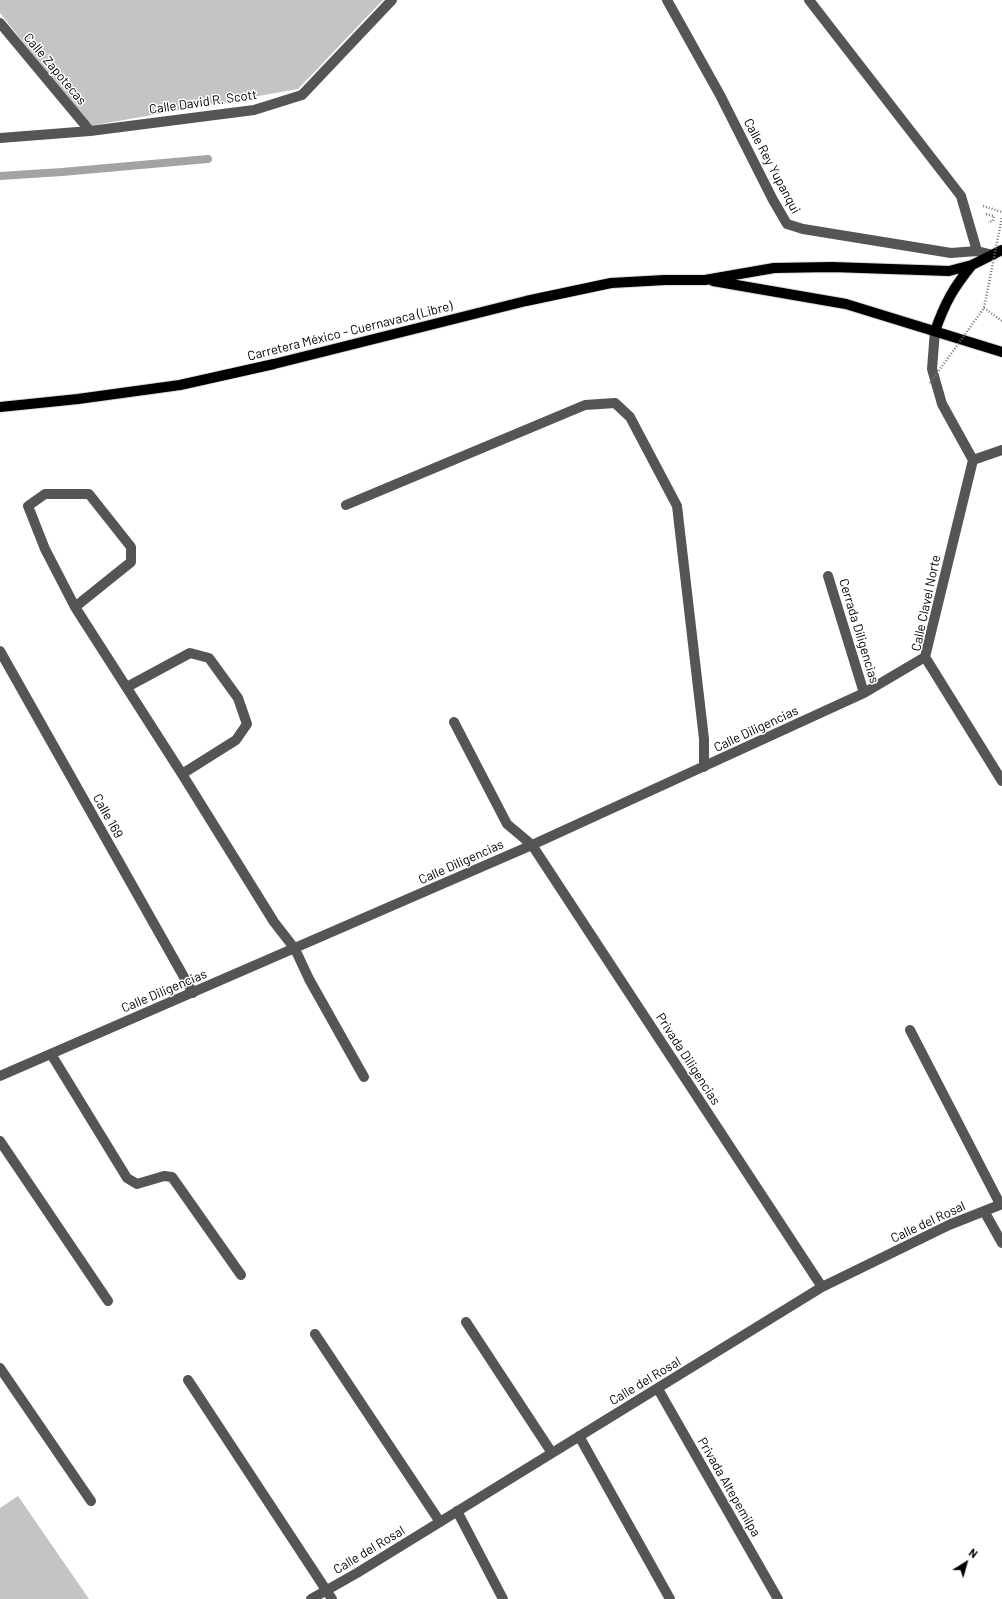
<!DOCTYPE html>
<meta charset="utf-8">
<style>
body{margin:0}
#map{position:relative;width:1002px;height:1599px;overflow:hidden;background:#fff;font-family:Barlow,sans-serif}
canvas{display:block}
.north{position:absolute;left:946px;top:1543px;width:40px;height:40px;-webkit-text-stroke:3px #fff;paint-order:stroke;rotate:37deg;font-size:11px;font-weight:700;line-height:16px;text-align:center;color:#000}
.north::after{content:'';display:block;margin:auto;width:14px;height:18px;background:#000;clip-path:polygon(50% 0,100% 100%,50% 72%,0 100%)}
</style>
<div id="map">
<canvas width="1002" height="1599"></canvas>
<div class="north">N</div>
</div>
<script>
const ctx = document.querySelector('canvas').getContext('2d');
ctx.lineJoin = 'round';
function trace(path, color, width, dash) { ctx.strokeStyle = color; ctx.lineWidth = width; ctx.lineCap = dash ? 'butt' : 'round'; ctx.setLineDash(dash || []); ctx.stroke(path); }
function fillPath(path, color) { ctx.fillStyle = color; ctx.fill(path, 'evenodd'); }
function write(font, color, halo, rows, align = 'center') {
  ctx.font = font + ' Barlow,sans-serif'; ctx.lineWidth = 3; ctx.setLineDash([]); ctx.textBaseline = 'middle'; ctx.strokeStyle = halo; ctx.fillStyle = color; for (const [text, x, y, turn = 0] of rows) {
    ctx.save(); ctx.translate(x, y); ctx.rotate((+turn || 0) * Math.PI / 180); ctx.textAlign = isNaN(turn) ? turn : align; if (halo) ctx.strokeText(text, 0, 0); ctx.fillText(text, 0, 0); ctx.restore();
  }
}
trace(new Path2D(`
 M 0,176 L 62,172 L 208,159`), '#a3a3a3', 8);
fillPath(new Path2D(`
 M 0,0 L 383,0 L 298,89 L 90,126 L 0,13 Z
 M 18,1496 L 89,1599 L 0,1599 L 0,1508 Z`), '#c4c4c4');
const major = new Path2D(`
 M 713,281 L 846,304 L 1002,352
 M 935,331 C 945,303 953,288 972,265
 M 0,407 L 78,399 L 180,385 L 274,364 L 526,301 L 611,283 L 665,280 L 705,280 L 774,268 L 832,267 L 949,271 L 972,265 L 1002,250`);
trace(major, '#dbdbdb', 12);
trace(new Path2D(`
 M 983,206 L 1002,212
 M 986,214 L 994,216 L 993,221 L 988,222
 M 984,308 L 1002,321`), '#777', 2.5, [1, 2]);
trace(new Path2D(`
 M 667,0 L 720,95 L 773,200 L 787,224 L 803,229 L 951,253 L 977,251 L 993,255
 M 809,0 L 961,196 L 977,251
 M 0,23 L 90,131
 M 0,138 L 90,131 L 254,110 L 302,95 L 392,0
 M 935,331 L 932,369 L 942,404 L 973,460 L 925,657 L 1002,781
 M 973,460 L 1002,450
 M 346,505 L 585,405 L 615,403 L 630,417 L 677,506 L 704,739 L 704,767
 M 828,576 L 864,693
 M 75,607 L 131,562 L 131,547 L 89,494 L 45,494 L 28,506 L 45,549 L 75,607 L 182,774 L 274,922 L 295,949 L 309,979 L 364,1077
 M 0,651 L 193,993
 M 127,687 L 190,653 L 209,658 L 238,698 L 247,724 L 236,740 L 182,774
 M 454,722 L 507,824 L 532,845 L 822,1287
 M 910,1030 L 1000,1204
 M 51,1054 L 127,1178 L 137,1184 L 164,1176 L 172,1177 L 241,1275
 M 0,1076 L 532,845 L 864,693 L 925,657
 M 0,1141 L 108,1301
 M 984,1211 L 1002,1243
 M 466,1322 L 552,1453
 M 315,1334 L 440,1522
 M 0,1368 L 91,1501
 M 188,1380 L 332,1599
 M 658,1389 L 778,1599
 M 579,1436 L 670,1599
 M 457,1511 L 503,1599
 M 311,1599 L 357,1573 L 822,1287 L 949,1225 L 1002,1204`), '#555', 10);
trace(major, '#000', 10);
trace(new Path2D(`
 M 930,383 L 984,308 L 1002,217`), '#777', 2.5, [1, 2]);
write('13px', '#000', '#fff', [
 ["Calle Zapotecas",55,69,50],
 ["Calle David R. Scott",203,102,-8],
 ["Calle Rey Yupanqui",772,166,62],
 ["Carretera México - Cuernavaca (Libre)",350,331,-14],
 ["Calle Clavel Norte",926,603,-78],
 ["Cerrada Diligencias",859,631,73],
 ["Calle Diligencias",756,729,-25],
 ["Calle 169",108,816,61],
 ["Calle Diligencias",461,862,-24],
 ["Calle Diligencias",164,991,-23],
 ["Privada Diligencias",688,1059,57],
 ["Calle del Rosal",928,1222,-25],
 ["Calle del Rosal",645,1381,-31],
 ["Privada Altepemilpa",729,1487,60],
 ["Calle del Rosal",369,1550,-31]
]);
</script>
